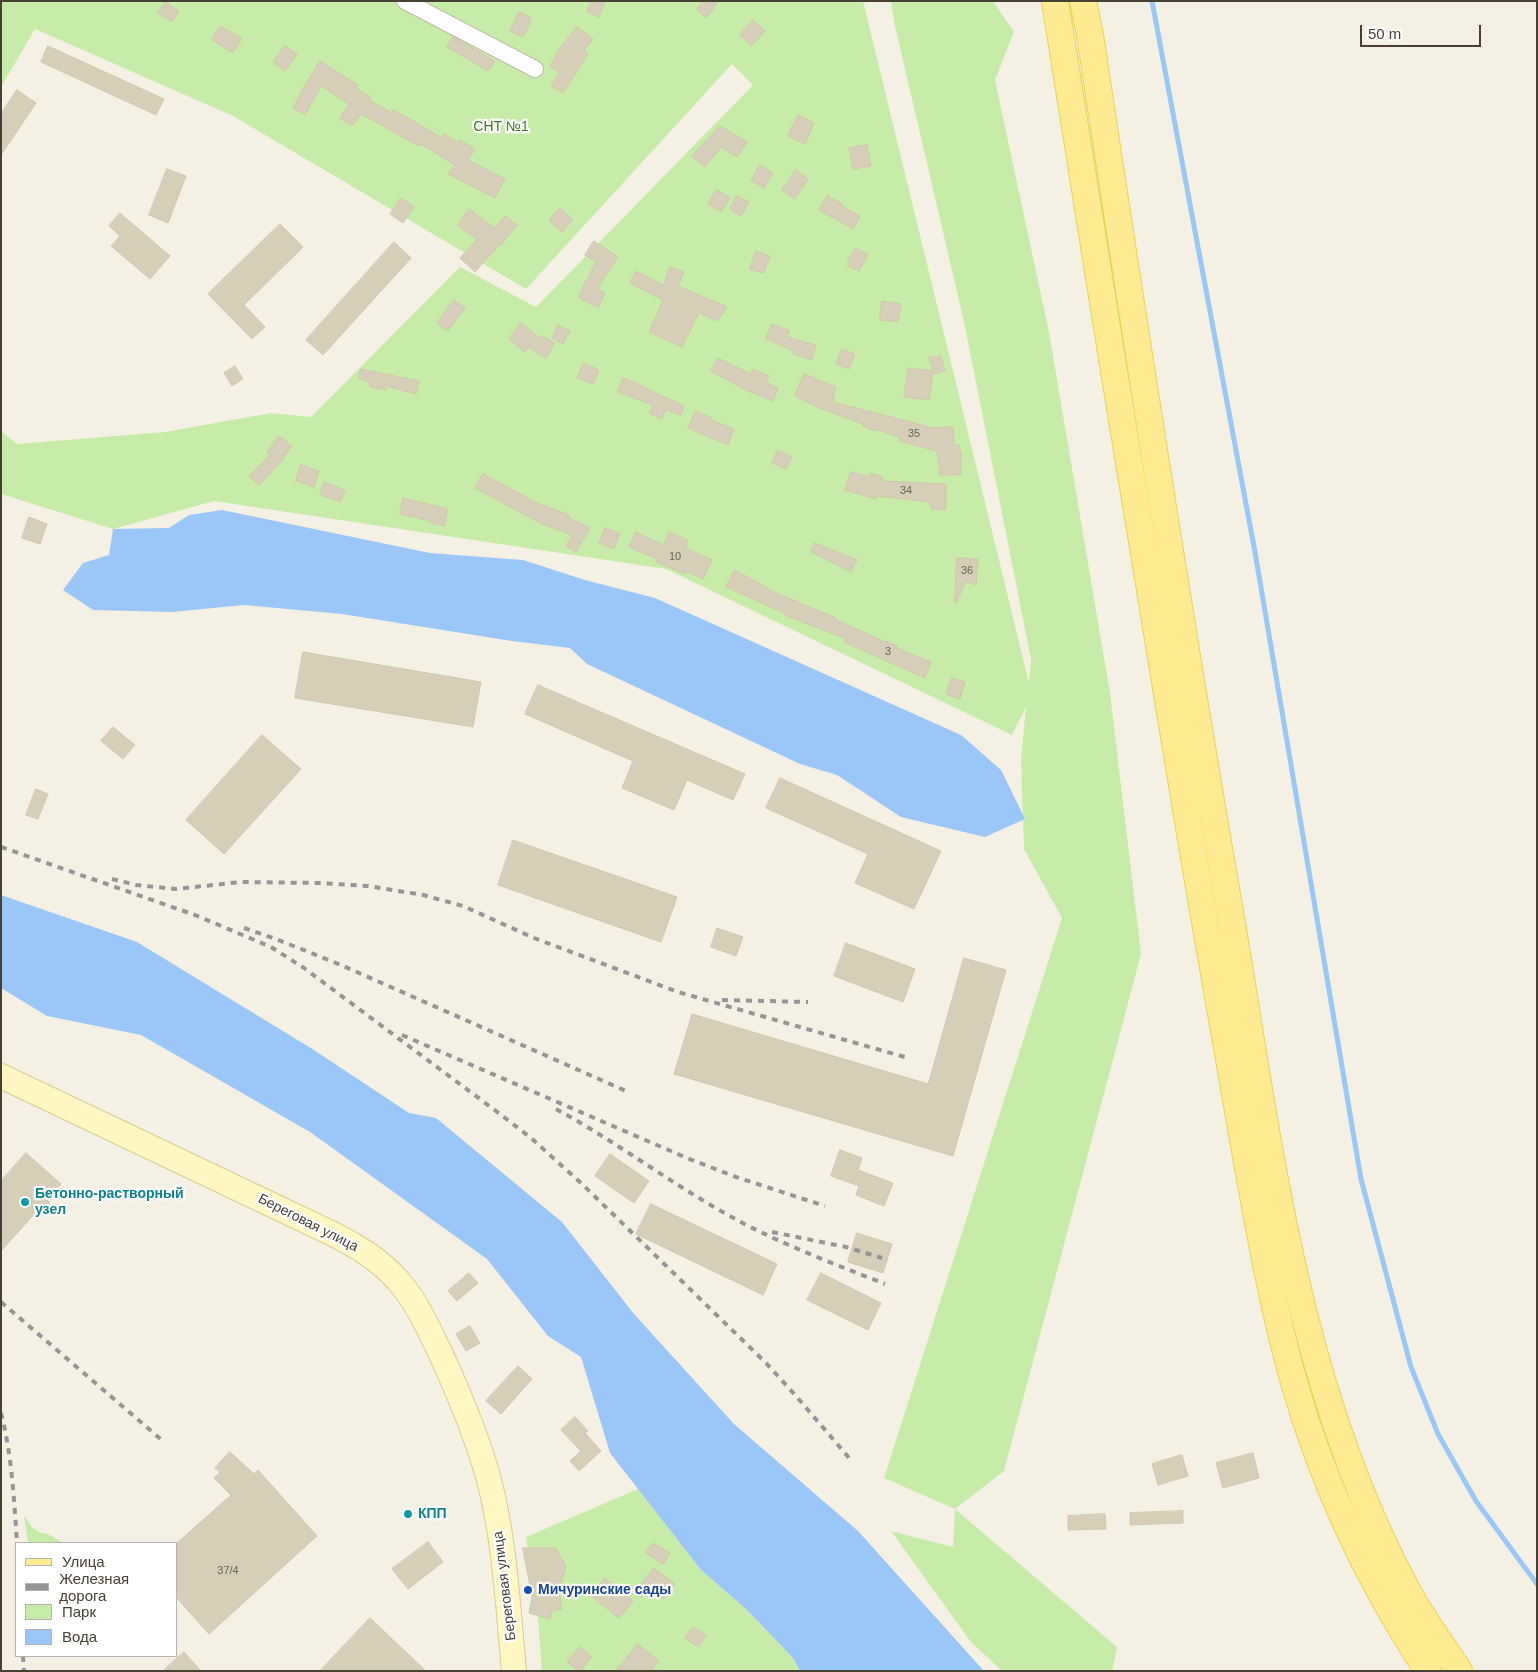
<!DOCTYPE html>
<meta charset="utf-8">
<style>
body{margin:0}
#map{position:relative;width:1538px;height:1672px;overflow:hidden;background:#f4f1e4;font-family:Helvetica,sans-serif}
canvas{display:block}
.frame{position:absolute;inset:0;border:2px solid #464133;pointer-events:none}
.legend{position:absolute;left:15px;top:1542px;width:162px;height:115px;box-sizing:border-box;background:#fff;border:1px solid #b5b3ad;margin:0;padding:6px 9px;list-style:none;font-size:15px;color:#464133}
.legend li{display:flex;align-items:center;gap:10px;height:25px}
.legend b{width:25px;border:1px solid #b5b3ad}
.scale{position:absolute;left:1360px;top:25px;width:121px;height:22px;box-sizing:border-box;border:2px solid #464133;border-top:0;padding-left:6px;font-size:15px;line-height:18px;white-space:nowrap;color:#464133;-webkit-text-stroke:4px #fff;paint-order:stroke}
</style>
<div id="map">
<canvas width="1538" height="1672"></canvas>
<div class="frame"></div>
<ul class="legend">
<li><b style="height:6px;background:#ffeb92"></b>Улица</li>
<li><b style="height:6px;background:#959595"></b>Железная дорога</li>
<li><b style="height:14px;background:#c7eca9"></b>Парк</li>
<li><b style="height:14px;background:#9ac7f7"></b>Вода</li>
</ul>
<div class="scale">50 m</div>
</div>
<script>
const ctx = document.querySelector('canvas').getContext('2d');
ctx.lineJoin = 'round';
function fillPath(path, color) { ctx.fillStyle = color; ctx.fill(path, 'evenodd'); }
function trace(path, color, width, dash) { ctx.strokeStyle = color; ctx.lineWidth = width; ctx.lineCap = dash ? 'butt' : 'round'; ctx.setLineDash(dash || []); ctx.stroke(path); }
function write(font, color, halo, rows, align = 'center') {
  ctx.font = font + ' Helvetica,sans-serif'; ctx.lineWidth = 4.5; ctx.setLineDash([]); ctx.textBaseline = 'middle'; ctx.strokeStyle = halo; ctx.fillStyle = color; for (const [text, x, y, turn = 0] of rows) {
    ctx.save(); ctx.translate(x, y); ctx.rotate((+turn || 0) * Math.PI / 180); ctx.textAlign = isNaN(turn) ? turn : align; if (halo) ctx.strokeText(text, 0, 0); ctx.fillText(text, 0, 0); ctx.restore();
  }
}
fillPath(new Path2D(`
 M 1,1 L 863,1 L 1029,683 L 1031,659 L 964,322 L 894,22 L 891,1 L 993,1 L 1014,32 L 995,80 L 1049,332 L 1110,693 L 1141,954 L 1004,1471 L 955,1509 L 1117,1647 L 1112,1671 L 1002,1671 L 971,1642 L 891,1531 L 953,1547 L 955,1509 L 884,1478 L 1062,918 L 1024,849 L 1021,759 L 1026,707 L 1012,735 L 666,569 L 214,501 L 113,529 L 1,494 L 1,431 L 17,444 L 165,432 L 271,413 L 311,417 L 460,267 L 536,307 L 753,85 L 732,64 L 526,289 L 233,116 L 35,29 L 1,87 Z
 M 638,1489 L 701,1570 L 746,1609 L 793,1658 L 800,1671 L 542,1671 L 538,1619 L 526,1537 Z
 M 24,1516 L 26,1518 L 31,1526 L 40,1533 C 50,1532 56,1540 64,1543 L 28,1543 Z`), '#c7eca9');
fillPath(new Path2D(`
 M 222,510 L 430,553 L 523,560 L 585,580 L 655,598 L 961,735 L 1001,770 L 1025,819 L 985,837 L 901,817 L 837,775 L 800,764 L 587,664 L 570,648 L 512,641 L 342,614 L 244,605 L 172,612 L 93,610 L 63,590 L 83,563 L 109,555 L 113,529 L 169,528 L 189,515 Z
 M 1,895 L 137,942 L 314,1050 L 409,1113 L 436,1118 L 562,1222 L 634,1314 L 734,1424 L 858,1531 L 984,1671 L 800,1671 L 793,1658 L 746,1609 L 701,1570 L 610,1453 L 581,1357 L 548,1336 L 487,1259 L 310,1132 L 141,1035 L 47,1016 L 1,988 Z`), '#9ac7f7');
trace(new Path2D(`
 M 1152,1 L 1255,552 L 1361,1179 L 1411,1367 L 1438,1434 L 1476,1501 L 1537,1584`), '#9ac7f7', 5);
const building = new Path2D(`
 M 591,1 L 605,1 L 599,17 L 587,12 Z
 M 703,1 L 718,1 L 707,18 L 697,10 Z
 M 166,2 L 179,11 L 172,22 L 158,13 Z
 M 519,12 L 532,18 L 523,37 L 510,31 Z
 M 753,20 L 765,31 L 751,46 L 740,35 Z
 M 220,26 L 242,38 L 233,53 L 212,40 Z
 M 577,27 L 593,39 L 584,51 L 588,54 L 563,93 L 551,86 L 560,72 L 550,67 L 558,51 Z
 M 453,37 L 495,61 L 488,71 L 447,47 Z
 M 48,46 L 164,99 L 156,115 L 41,62 Z
 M 285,46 L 297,54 L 285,71 L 273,62 Z
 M 320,61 L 358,85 L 356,88 L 371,97 L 369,100 L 392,113 L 393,110 L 410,119 L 442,138 L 444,134 L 459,143 L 460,140 L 475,149 L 468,160 L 505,179 L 495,198 L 448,174 L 455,165 L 421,144 L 419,146 L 361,114 L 352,126 L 340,118 L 349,104 L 321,86 L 305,115 L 293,108 L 304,87 Z
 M 17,90 L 36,103 L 1,155 L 1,114 Z
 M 798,115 L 814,123 L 805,144 L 788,136 Z
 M 720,126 L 747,142 L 737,157 L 721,147 L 705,167 L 692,156 Z
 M 867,145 L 871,166 L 853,169 L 849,148 Z
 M 760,165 L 773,173 L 764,188 L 751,180 Z
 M 167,169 L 186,176 L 168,223 L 149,215 Z
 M 796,170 L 808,179 L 795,199 L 782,190 Z
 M 717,190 L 730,198 L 721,212 L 708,204 Z
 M 828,195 L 843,205 L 842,206 L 860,216 L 853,229 L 819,210 Z
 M 737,196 L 749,202 L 741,216 L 730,209 Z
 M 401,198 L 414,207 L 403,223 L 390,214 Z
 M 560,208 L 573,220 L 562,232 L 549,220 Z
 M 469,209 L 495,228 L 505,216 L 517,225 L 501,245 L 500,244 L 475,272 L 460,258 L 477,239 L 458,226 Z
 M 120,213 L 170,256 L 150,279 L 111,246 L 120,236 L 109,226 Z
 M 280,224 L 303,247 L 244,305 L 265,327 L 252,339 L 208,294 Z
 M 594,241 L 618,257 L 597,289 L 605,293 L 598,308 L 578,297 L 596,262 L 585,255 Z
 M 394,242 L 411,258 L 323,355 L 306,340 Z
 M 856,248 L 868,255 L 859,271 L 848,266 L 848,260 Z
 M 756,251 L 770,256 L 764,273 L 750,269 Z
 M 670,267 L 684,272 L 678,286 L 727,307 L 718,321 L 699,313 L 682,347 L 649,332 L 663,300 L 630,283 L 636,271 L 663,285 Z
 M 454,300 L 465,308 L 448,331 L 437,323 Z
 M 882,301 L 901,304 L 898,322 L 880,320 Z
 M 521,323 L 541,339 L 542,336 L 555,343 L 546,358 L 528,347 L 525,352 L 509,339 Z
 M 772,324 L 790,331 L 787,337 L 816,345 L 812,360 L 793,354 L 794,351 L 766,339 Z
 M 558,325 L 570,331 L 563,344 L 552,338 Z
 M 842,349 L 855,354 L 849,369 L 836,364 Z
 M 941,356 L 945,371 L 933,374 L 933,372 L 929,400 L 904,397 L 908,368 L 933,371 L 929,358 Z
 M 718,358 L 751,374 L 753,369 L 769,376 L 766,383 L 778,388 L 773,401 L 744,389 L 711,371 Z
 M 584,363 L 599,370 L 593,384 L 577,378 Z
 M 235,366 L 243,379 L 232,386 L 224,373 Z
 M 361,369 L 419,381 L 416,394 L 386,386 L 386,390 L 370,387 L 370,382 L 359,379 Z
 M 804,374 L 836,387 L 833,402 L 933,428 L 953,427 L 954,446 L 959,445 L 962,458 L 960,458 L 962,474 L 940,476 L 937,451 L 899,441 L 900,437 L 875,429 L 874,431 L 862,425 L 863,424 L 819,408 L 795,396 Z
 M 623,378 L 641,385 L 641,386 L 684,406 L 681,415 L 666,410 L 662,419 L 649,413 L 653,405 L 618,392 Z
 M 696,411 L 712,418 L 711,420 L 734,429 L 728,445 L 688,428 Z
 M 279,436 L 292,446 L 282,459 L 284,459 L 259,485 L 249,476 L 270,455 L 267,452 Z
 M 778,450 L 792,457 L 786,469 L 772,463 Z
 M 301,465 L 319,471 L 314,487 L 296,481 Z
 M 851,472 L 869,477 L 870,473 L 883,477 L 882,481 L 946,484 L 946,510 L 931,509 L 931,502 L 877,496 L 876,499 L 845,490 Z
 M 483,474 L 530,499 L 530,500 L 569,515 L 568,517 L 590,528 L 576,552 L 566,546 L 572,535 L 542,524 L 475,488 Z
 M 324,482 L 345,490 L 341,502 L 320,495 Z
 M 403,498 L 448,509 L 444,526 L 431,523 L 431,521 L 400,514 Z
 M 29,517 L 47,524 L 40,544 L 22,538 Z
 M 605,528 L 620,533 L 614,549 L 599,543 Z
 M 636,532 L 663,545 L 669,532 L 688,540 L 685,548 L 712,560 L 703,579 L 686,571 L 685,574 L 656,562 L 657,559 L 629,547 Z
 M 815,543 L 857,560 L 851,572 L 811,552 Z
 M 957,558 L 978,559 L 976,585 L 966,581 L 956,603 L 955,602 Z
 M 735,570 L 776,593 L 836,618 L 835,619 L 885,642 L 886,641 L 897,646 L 897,648 L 931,662 L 925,678 L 844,642 L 845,638 L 784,615 L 784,613 L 726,587 Z
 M 303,652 L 481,682 L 473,727 L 295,698 Z
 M 952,678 L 965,682 L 960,699 L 946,694 Z
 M 538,685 L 745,774 L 733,800 L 687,780 L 674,810 L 622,788 L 633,761 L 525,714 Z
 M 113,727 L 135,745 L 123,759 L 101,741 Z
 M 262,735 L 301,769 L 224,854 L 186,820 Z
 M 780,778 L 941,851 L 914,909 L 855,883 L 868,854 L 766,808 Z
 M 36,789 L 48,794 L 38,819 L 26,815 Z
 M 513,840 L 677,897 L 661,942 L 498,885 Z
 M 717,928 L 743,937 L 736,956 L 711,947 Z
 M 846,943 L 915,969 L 903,1002 L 834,976 Z
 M 964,958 L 1006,970 L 953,1156 L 674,1074 L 692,1014 L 928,1084 Z
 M 840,1150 L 862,1158 L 858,1170 L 893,1183 L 884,1206 L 856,1195 L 859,1186 L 831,1176 Z
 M 26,1153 L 61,1184 L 47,1200 L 50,1203 L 40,1214 L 37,1211 L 1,1251 L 1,1181 Z
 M 610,1154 L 649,1181 L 634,1203 L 595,1176 Z
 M 651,1204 L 777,1264 L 763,1295 L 636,1234 Z
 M 857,1233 L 892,1244 L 883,1273 L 848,1262 Z
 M 469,1273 L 478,1283 L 457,1301 L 448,1291 Z
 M 821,1273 L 881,1303 L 868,1330 L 807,1300 Z
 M 470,1326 L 480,1343 L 466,1351 L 456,1334 Z
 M 518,1366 L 532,1379 L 501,1414 L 486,1401 Z
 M 575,1417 L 588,1431 L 585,1433 L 601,1451 L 579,1471 L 570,1461 L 581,1451 L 561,1430 Z
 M 230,1452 L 254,1474 L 258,1470 L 317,1536 L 209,1634 L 176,1597 L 176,1544 L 231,1495 L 214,1478 L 220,1472 L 215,1468 Z
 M 1253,1453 L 1259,1478 L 1223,1488 L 1216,1463 Z
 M 1182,1455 L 1188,1476 L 1158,1485 L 1152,1464 Z
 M 1183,1511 L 1183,1523 L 1130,1525 L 1130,1513 Z
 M 1105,1514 L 1106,1529 L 1068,1530 L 1068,1516 Z
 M 428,1542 L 443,1562 L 408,1589 L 392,1569 Z
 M 653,1543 L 670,1553 L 663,1564 L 646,1553 Z
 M 523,1548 L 555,1548 L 566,1566 L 559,1592 L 562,1609 L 552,1611 L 550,1619 L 529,1613 L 532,1597 Z
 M 654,1568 L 675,1584 L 662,1599 L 642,1583 Z
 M 605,1578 L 633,1601 L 619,1618 L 591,1596 Z
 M 370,1618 L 426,1671 L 320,1671 Z
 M 693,1627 L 706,1636 L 698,1647 L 685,1638 Z
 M 638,1644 L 659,1661 L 651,1671 L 616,1671 Z
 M 580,1647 L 592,1657 L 580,1671 L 578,1671 L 567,1662 Z
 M 184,1652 L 201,1671 L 163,1671 Z`);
fillPath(building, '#d6ceb8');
trace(building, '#d2c7ab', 1);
const street = new Path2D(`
 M 405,1 L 535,69`);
const secondary = new Path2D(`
 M 1,1076 L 331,1233 C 357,1246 382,1261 401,1284 C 420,1307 432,1336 445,1363 C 462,1401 478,1439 489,1480 C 505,1542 508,1607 514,1671`);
const primary = new Path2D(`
 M 1055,1 C 1101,289 1146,576 1195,864 C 1211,957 1227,1051 1244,1145 C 1258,1224 1272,1304 1294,1382 C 1323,1484 1369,1582 1428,1671
 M 1083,1 L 1090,35 C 1133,320 1177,605 1226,889 C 1268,1128 1291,1376 1408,1592 C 1423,1620 1442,1645 1459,1671`);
trace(street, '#c0baa6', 18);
trace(secondary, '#d8cc8f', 26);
trace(primary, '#efd057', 28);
trace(street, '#fff', 16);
trace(secondary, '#fff7c3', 24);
trace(primary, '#ffeb92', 26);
trace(new Path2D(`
 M 1,847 L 195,915 L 271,947 L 304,968 L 496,1111 L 531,1138 L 581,1183 L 766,1363 L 796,1396 L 850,1459
 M 112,879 L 136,885 L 176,889 L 241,882 L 319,883 L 368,886 L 423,895 L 463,906 L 534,938 L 678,992 L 908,1058
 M 244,928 L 276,939 L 341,965 L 626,1091
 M 722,1000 L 808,1002
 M 402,1035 L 687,1158 L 736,1177 L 825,1206
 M 556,1109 C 615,1141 669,1182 728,1215 C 778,1243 832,1263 885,1284
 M 772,1232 L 846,1247 L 882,1258
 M 1,1302 L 164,1442
 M 1,1413 C 12,1455 14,1500 17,1543
 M 23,1656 L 24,1671`), '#959595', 4, [6, 6]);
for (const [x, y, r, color] of [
 [25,1202,5,"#0f9aa8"],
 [408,1514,5,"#0f9aa8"],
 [528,1590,5,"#1a4fb4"]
]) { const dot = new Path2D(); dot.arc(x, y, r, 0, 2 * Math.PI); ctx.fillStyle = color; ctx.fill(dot); trace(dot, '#fff', 2); }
write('11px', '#6a6454', null, [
 ["35",914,434],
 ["34",906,491],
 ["10",675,557],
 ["36",967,571],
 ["3",888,652],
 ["37/4",228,1571]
]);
write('14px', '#3b7d21', '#fff', [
 ["СНТ №1",501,127]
]);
write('bold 14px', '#0d838f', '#fff', [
 ["Бетонно-растворный",35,1194],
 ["узел",35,1210],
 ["КПП",418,1514]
], 'left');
write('14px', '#464133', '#fff', [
 ["Береговая улица",308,1223,27],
 ["Береговая улица",505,1586,-97]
]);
write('bold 14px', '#164399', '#fff', [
 ["Мичуринские сады",538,1590]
], 'left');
</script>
